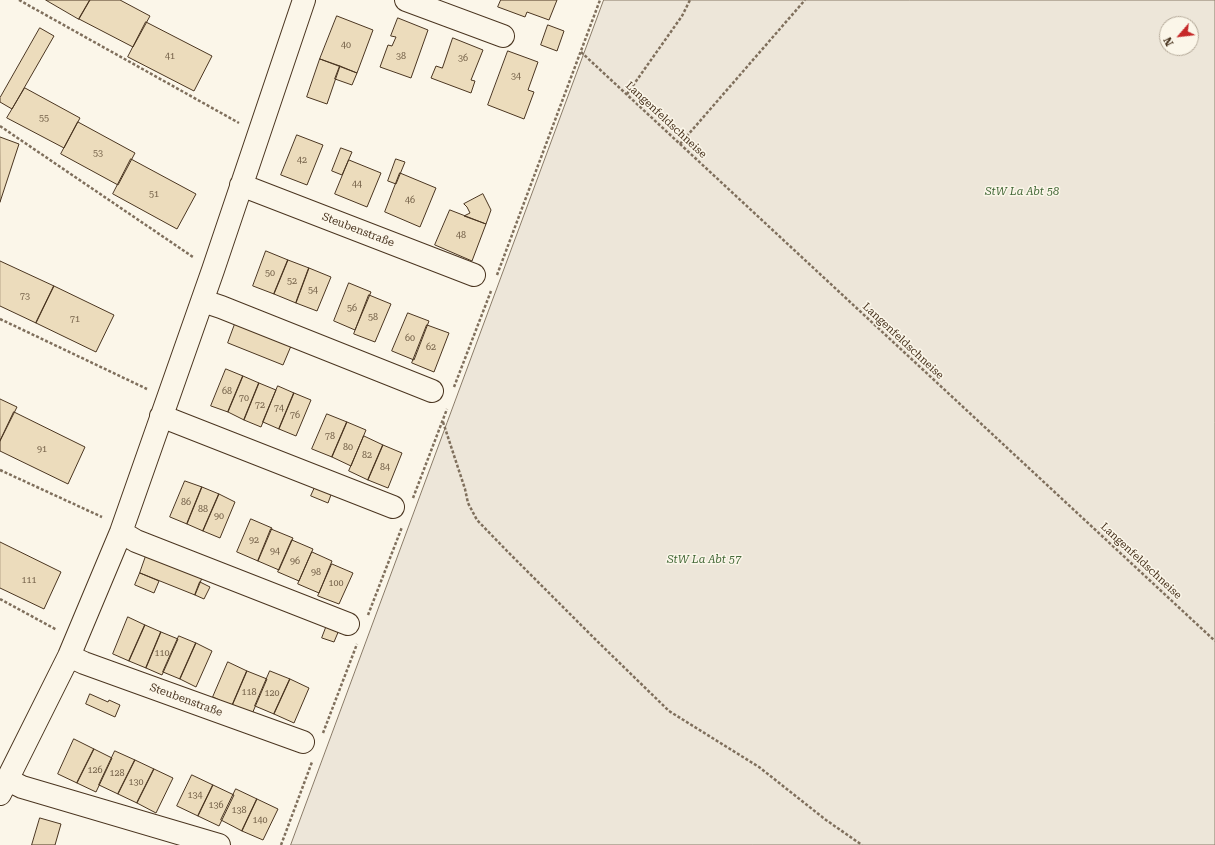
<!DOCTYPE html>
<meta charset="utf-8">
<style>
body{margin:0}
#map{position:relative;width:1215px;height:845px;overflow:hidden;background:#fbf6e9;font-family:"Roboto Serif",serif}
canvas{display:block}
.north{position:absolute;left:1159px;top:16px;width:40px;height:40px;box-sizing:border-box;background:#fbf6e9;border:1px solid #b4a999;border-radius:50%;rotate:242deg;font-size:11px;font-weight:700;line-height:16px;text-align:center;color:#4a3520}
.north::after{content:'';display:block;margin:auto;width:14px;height:18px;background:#c62828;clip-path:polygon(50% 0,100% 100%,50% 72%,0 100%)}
</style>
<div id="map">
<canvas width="1215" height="845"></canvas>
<div class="north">N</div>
</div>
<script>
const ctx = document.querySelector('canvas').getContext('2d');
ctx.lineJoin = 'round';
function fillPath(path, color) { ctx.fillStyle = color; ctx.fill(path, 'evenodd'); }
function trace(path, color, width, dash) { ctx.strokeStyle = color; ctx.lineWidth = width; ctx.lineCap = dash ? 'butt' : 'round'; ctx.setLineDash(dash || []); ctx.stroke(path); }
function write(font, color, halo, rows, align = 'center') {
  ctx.font = font + ' "Roboto Serif",serif'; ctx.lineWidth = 3; ctx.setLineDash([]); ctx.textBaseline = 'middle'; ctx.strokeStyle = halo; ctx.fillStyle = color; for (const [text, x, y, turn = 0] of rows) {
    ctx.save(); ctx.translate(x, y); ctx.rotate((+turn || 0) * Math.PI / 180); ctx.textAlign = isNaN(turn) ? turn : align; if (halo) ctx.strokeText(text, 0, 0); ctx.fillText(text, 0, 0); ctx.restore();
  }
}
const green = new Path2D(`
 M 604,0 L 1215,0 L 1215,845 L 291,845 ZM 1167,24 L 1191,24 L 1191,48 L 1167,48 Z`);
fillPath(green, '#ede6d9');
trace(green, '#887966', 1);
const building = new Path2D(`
 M 46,0 L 90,0 L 79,19 Z
 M 90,0 L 120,0 L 150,16 L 133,47 L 79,19 Z
 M 501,0 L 557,0 L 549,20 L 527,12 L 525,17 L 498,7 Z
 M 337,16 L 373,30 L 357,73 L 320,59 Z
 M 398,18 L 428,30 L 411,78 L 380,67 L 388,45 L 392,46 L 396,37 L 391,36 Z
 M 146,22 L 212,56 L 194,91 L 128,57 Z
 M 548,25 L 564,31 L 557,51 L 541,45 Z
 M 40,28 L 54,36 L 12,109 L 0,102 L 0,98 Z
 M 453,38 L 483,50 L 471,80 L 475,81 L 471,93 L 431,78 L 436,66 L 442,68 Z
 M 508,51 L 538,62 L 528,90 L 534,92 L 524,119 L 488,105 Z
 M 320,59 L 340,66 L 327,104 L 307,97 Z
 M 340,66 L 357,73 L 352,85 L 335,79 Z
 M 25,88 L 80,118 L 64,148 L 7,118 Z
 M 78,122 L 135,153 L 118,185 L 61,154 Z
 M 297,135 L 323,145 L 307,185 L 281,175 Z
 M 0,137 L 19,144 L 0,202 Z
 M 341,148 L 352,152 L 342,175 L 332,171 Z
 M 131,159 L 196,194 L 177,229 L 113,194 Z
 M 396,159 L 405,162 L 396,184 L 388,181 Z
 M 349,160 L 381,173 L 367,207 L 335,194 Z
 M 400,173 L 436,188 L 420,227 L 385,212 Z
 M 483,194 L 491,210 L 486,224 L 464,216 L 470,213 L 467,207 L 464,204 Z
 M 450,210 L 486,224 L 472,261 L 435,245 Z
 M 266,251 L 288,260 L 274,294 L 253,286 Z
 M 288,260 L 309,268 L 296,303 L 274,294 Z
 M 0,261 L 54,286 L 36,323 L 0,306 Z
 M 309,268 L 331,277 L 317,311 L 296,303 Z
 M 349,283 L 371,292 L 355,330 L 334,321 Z
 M 54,286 L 114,315 L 96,352 L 36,323 Z
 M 369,295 L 391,304 L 375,342 L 354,334 Z
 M 408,313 L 429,321 L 414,360 L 392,351 Z
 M 235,324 L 291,346 L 283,365 L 228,343 Z
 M 427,325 L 449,333 L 434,372 L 412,363 Z
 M 226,369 L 243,376 L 228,412 L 211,406 Z
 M 243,376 L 259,383 L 244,420 L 228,412 Z
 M 259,383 L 276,390 L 261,427 L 244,420 Z
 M 278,386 L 294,393 L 279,429 L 263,422 Z
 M 294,393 L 311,400 L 296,436 L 279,429 Z
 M 0,399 L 17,407 L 0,441 Z
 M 14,412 L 85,447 L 68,484 L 0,451 L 0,441 Z
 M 327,414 L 347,422 L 332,457 L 312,449 Z
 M 347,422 L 366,430 L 351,466 L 332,457 Z
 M 364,436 L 383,445 L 368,480 L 349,471 Z
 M 383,445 L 402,453 L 388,488 L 368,480 Z
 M 185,481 L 202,487 L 187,524 L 170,517 Z
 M 316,485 L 332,492 L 328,503 L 311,496 Z
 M 202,487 L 219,494 L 203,531 L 187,524 Z
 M 219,494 L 235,502 L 220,538 L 203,531 Z
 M 251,519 L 272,528 L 258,561 L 237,552 Z
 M 271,529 L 293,538 L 279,570 L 258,561 Z
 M 292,540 L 313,549 L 299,581 L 278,572 Z
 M 0,542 L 61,572 L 44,609 L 0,588 Z
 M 312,552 L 332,561 L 319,593 L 298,584 Z
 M 146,556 L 202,578 L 195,595 L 140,573 Z
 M 332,564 L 353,573 L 339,604 L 318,596 Z
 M 140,573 L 159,581 L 154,593 L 135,585 Z
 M 200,582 L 210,587 L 204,599 L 195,595 Z
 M 128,617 L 145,625 L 129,661 L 113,654 Z
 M 145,625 L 161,632 L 146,668 L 129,661 Z
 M 327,625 L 339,630 L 334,642 L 322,638 Z
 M 161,632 L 178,639 L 162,675 L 146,668 Z
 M 179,636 L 196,643 L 180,679 L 163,672 Z
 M 196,643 L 212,651 L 196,687 L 180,679 Z
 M 228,662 L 247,671 L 232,706 L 213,697 Z
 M 247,671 L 267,679 L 252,714 L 232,706 Z
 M 270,671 L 290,679 L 274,714 L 255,706 Z
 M 290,679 L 309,688 L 294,723 L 274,714 Z
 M 90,694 L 108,702 L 109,700 L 120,705 L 115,717 L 86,704 Z
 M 74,739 L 94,749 L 77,783 L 58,774 Z
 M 94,749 L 112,758 L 96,792 L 77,783 Z
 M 115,751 L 135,760 L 118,794 L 99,785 Z
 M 135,760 L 154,769 L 137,803 L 118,794 Z
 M 154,769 L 173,778 L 156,813 L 137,803 Z
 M 192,775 L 213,785 L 198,816 L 177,806 Z
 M 213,785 L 234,795 L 219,826 L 198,816 Z
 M 236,789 L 257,799 L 242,831 L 221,820 Z
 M 257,799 L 278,809 L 263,840 L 242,831 Z
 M 40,818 L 61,824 L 55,845 L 32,845 Z`);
fillPath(building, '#ecdcbc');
trace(building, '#4a3520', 1);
const minor = new Path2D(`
 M 406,0 L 503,36
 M 241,185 L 474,275
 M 203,301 L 221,307 L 432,391
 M 161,416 L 393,507
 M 121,532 L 136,541 L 348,624
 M 69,656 L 84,663 L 303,742
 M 8,780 L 22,787 L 219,845
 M 0,794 L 69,656 L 121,532 L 213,270 L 304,0`);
trace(minor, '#4a3520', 24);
trace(new Path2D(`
 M 19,0 L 239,123
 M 581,52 L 1215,641
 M 627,94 L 682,16 L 690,0
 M 0,126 L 193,257
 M 680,144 L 805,0
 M 497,275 L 600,0
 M 0,319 L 147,389
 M 454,387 L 491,291
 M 443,422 L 465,489 L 468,503 L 477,520 L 507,551 L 595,639 L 669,711 L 759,767 L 826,820 L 862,845
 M 0,470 L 102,517
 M 413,498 L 447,409
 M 0,599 L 57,630
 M 368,615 L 402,527
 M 323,733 L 357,644
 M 281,845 L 312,762`), '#7f6f5c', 2.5, [3, 2]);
trace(minor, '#fbf6e9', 22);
write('9px', '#725f47', null, [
 ["40",346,45],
 ["41",170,56],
 ["38",401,56],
 ["36",463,58],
 ["34",516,76],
 ["55",44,118],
 ["53",98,153],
 ["42",302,160],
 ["44",357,184],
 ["51",154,194],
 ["46",410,200],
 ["48",461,235],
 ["50",270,273],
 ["52",292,281],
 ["54",313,290],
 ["73",25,296],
 ["56",352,308],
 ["58",373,317],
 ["71",75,319],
 ["60",410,338],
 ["62",431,347],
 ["68",227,391],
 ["70",244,398],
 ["72",260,405],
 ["74",279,408],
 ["76",295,415],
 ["78",330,436],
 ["80",348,447],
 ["91",42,449],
 ["82",367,455],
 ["84",385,467],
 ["86",186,502],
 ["88",203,509],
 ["90",219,516],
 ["92",254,540],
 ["94",275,551],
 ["96",295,561],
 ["98",316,572],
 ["111",29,580],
 ["100",336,583],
 ["110",162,653],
 ["118",249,692],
 ["120",272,693],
 ["126",95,770],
 ["128",117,773],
 ["130",136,782],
 ["134",195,795],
 ["136",216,805],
 ["138",239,810],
 ["140",260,820]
]);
write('11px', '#4a3520', '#fbf6e9', [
 ["Langenfeldschneise",666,120,43],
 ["Steubenstraße",358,230,21],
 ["Langenfeldschneise",903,341,43],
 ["Langenfeldschneise",1141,561,43],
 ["Steubenstraße",186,700,20]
]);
write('italic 11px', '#436837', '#fbf6e9', [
 ["StW La Abt 58",1022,192],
 ["StW La Abt 57",704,560]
]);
</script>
